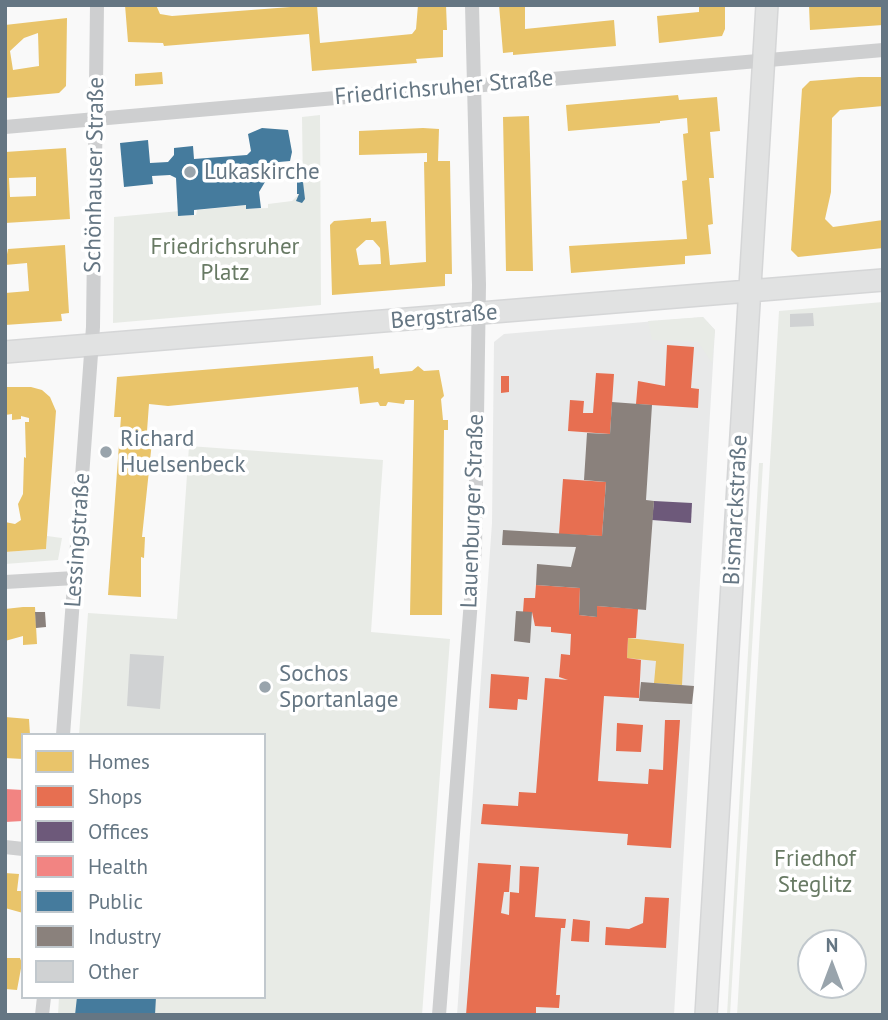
<!DOCTYPE html>
<meta charset="utf-8">
<style>
body{margin:0}
#map{position:relative;width:888px;height:1020px;overflow:hidden;background:#f9f9f9;font-family:"PT Sans",sans-serif}
canvas{display:block}
.frame{position:absolute;inset:0;border:7px solid #657683;pointer-events:none}
.legend{position:absolute;left:21px;top:733px;width:245px;height:266px;box-sizing:border-box;background:#fff;border:2px solid #c1c8cd;margin:0;padding:9px 12px;list-style:none;font-size:21px;color:#657683}
.legend li{display:flex;align-items:center;gap:14px;height:35px}
.legend b{width:35px;border:2px solid #c1c8cd}
.north{position:absolute;left:797px;top:929px;width:70px;height:70px;box-sizing:border-box;background:#fff;border:2px solid #c1c8cd;border-radius:50%;rotate:0deg;font-size:19px;font-weight:700;line-height:28px;text-align:center;color:#657683}
.north::after{content:'';display:block;margin:auto;width:24px;height:32px;background:#99a4ac;clip-path:polygon(50% 0,100% 100%,50% 72%,0 100%)}
</style>
<div id="map">
<canvas width="888" height="1020"></canvas>
<div class="frame"></div>
<ul class="legend">
<li><b style="height:19px;background:#e9c46a"></b>Homes</li>
<li><b style="height:19px;background:#e76f51"></b>Shops</li>
<li><b style="height:19px;background:#6d597a"></b>Offices</li>
<li><b style="height:19px;background:#f28482"></b>Health</li>
<li><b style="height:19px;background:#457b9d"></b>Public</li>
<li><b style="height:19px;background:#8a817c"></b>Industry</li>
<li><b style="height:19px;background:#d0d2d3"></b>Other</li>
</ul>
<div class="north">N</div>
</div>
<script>
const ctx = document.querySelector('canvas').getContext('2d');
ctx.lineJoin = 'round';
function fillPath(path, color) { ctx.fillStyle = color; ctx.fill(path, 'evenodd'); }
function trace(path, color, width, dash) { ctx.strokeStyle = color; ctx.lineWidth = width; ctx.lineCap = dash ? 'butt' : 'round'; ctx.setLineDash(dash || []); ctx.stroke(path); }
function write(font, color, halo, rows, align = 'center') {
  ctx.font = font + ' "PT Sans",sans-serif'; ctx.lineWidth = 7; ctx.setLineDash([]); ctx.textBaseline = 'middle'; ctx.strokeStyle = halo; ctx.fillStyle = color; for (const [text, x, y, turn = 0] of rows) {
    ctx.save(); ctx.translate(x, y); ctx.rotate((+turn || 0) * Math.PI / 180); ctx.textAlign = isNaN(turn) ? turn : align; if (halo) ctx.strokeText(text, 0, 0); ctx.fillText(text, 0, 0); ctx.restore();
  }
}
fillPath(new Path2D(`
 M 703,317 L 715,330 L 674,1015 L 457,1015 L 492,523 L 494,342 L 504,334 Z`), '#e8e9e9');
fillPath(new Path2D(`
 M 320,115 L 321,305 L 113,323 L 114,217 L 180,211 L 181,216 L 196,215 L 197,210 L 248,205 L 249,209 L 268,208 L 268,204 L 292,201 L 303,190 L 302,117 Z
 M 883,302 L 883,1015 L 737,1015 L 779,311 ZM 811,943 L 853,943 L 853,985 L 811,985 Z
 M 703,317 L 715,330 L 712,363 L 698,342 L 652,340 L 648,321 Z
 M 189,446 L 383,460 L 371,632 L 450,639 L 422,1015 L 58,1015 L 59,997 L 264,997 L 264,735 L 79,735 L 88,613 L 177,619 Z
 M 759,463 L 763,463 L 730,1015 L 727,1015 Z
 M 47,536 L 62,538 L 58,560 L 5,564 L 5,552 L 46,549 Z`), '#e8ebe6');
fillPath(new Path2D(`
 M 125,5 L 156,5 L 160,14 L 172,16 L 317,5 L 320,43 L 412,34 L 416,29 L 418,5 L 446,5 L 447,30 L 443,30 L 443,57 L 416,59 L 417,63 L 312,71 L 309,34 L 164,46 L 163,43 L 128,42 Z
 M 499,5 L 525,5 L 525,29 L 614,20 L 616,46 L 513,55 L 513,52 L 503,53 Z
 M 699,5 L 725,5 L 725,29 L 722,36 L 659,43 L 657,16 L 699,12 Z
 M 809,5 L 883,5 L 883,25 L 810,30 Z
 M 67,18 L 66,86 L 59,93 L 5,98 L 5,25 ZM 38,33 L 39,66 L 13,70 L 10,51 L 24,38 Z
 M 162,72 L 163,84 L 135,86 L 135,74 Z
 M 859,77 L 883,77 L 883,106 L 840,110 L 832,118 L 831,192 L 825,219 L 833,227 L 883,220 L 883,248 L 798,257 L 791,250 L 802,89 L 810,81 Z
 M 678,95 L 679,100 L 717,97 L 720,131 L 710,132 L 714,178 L 709,178 L 713,224 L 708,225 L 711,254 L 685,256 L 685,264 L 571,273 L 569,246 L 687,239 L 682,181 L 687,180 L 683,134 L 688,133 L 687,118 L 660,121 L 660,123 L 568,131 L 566,105 Z
 M 529,116 L 533,271 L 506,271 L 503,117 Z
 M 423,128 L 439,129 L 438,161 L 450,161 L 452,274 L 445,274 L 445,286 L 332,295 L 330,225 L 334,221 L 371,218 L 371,222 L 386,221 L 390,265 L 426,262 L 424,162 L 427,162 L 427,153 L 359,155 L 359,131 ZM 366,240 L 373,240 L 380,248 L 381,264 L 359,265 L 356,249 Z
 M 66,148 L 70,219 L 5,223 L 5,152 ZM 36,177 L 36,196 L 10,197 L 9,178 Z
 M 65,245 L 69,313 L 61,314 L 62,321 L 5,325 L 5,293 L 29,291 L 27,263 L 5,265 L 8,249 Z
 M 373,356 L 374,369 L 379,368 L 380,374 L 412,371 L 418,366 L 424,371 L 439,370 L 444,396 L 441,399 L 443,420 L 448,420 L 448,430 L 444,430 L 442,615 L 410,615 L 414,400 L 405,400 L 404,404 L 388,402 L 386,406 L 380,406 L 378,402 L 360,404 L 358,387 L 168,406 L 149,404 L 147,431 L 153,432 L 142,537 L 145,537 L 144,558 L 141,557 L 141,597 L 108,595 L 121,417 L 114,417 L 117,377 Z
 M 5,387 L 31,387 L 42,390 L 50,397 L 56,411 L 46,549 L 5,552 L 5,522 L 15,524 L 21,520 L 18,504 L 23,494 L 24,457 L 26,458 L 25,422 L 29,422 L 29,418 L 21,416 L 21,419 L 12,420 L 12,414 L 5,415 Z
 M 23,607 L 35,607 L 37,644 L 23,645 L 23,636 L 5,641 L 5,609 Z
 M 628,638 L 684,644 L 682,685 L 654,683 L 656,661 L 627,658 Z
 M 5,717 L 29,719 L 30,735 L 23,735 L 23,759 L 5,758 Z
 M 5,873 L 19,874 L 17,891 L 23,891 L 23,913 L 5,908 Z
 M 5,958 L 20,958 L 22,963 L 17,990 L 5,989 Z`), '#e9c46a');
fillPath(new Path2D(`
 M 667,345 L 694,347 L 691,388 L 699,389 L 698,408 L 636,404 L 638,381 L 665,386 Z
 M 596,373 L 614,374 L 610,434 L 568,431 L 570,400 L 584,401 L 583,413 L 593,413 Z
 M 501,376 L 509,376 L 509,392 L 501,393 Z
 M 563,479 L 606,482 L 602,536 L 559,534 Z
 M 536,585 L 580,588 L 579,615 L 597,617 L 597,606 L 638,609 L 636,638 L 628,638 L 627,658 L 641,660 L 639,698 L 604,696 L 598,781 L 648,784 L 649,769 L 663,770 L 665,720 L 680,720 L 671,848 L 627,845 L 628,834 L 481,824 L 483,804 L 518,806 L 519,792 L 536,793 L 545,678 L 568,680 L 559,677 L 560,666 L 561,654 L 570,655 L 571,634 L 551,632 L 551,627 L 535,626 L 532,612 L 523,612 L 524,598 L 535,598 Z
 M 491,674 L 529,677 L 527,700 L 518,699 L 517,710 L 489,708 Z
 M 617,723 L 643,725 L 641,752 L 616,751 Z
 M 478,863 L 511,865 L 509,892 L 504,892 L 501,913 L 509,915 L 510,892 L 519,893 L 520,866 L 539,867 L 535,917 L 566,919 L 565,928 L 561,928 L 556,995 L 560,995 L 559,1008 L 536,1007 L 536,1015 L 466,1015 Z
 M 645,897 L 669,898 L 666,948 L 605,945 L 606,927 L 629,929 L 643,923 Z
 M 573,919 L 590,921 L 589,942 L 571,941 Z`), '#e76f51');
fillPath(new Path2D(`
 M 654,501 L 692,503 L 691,523 L 652,520 Z`), '#6d597a');
fillPath(new Path2D(`
 M 5,789 L 23,790 L 23,821 L 5,822 Z`), '#f28482');
fillPath(new Path2D(`
 M 262,128 L 288,130 L 292,152 L 290,161 L 257,164 L 257,172 L 265,182 L 259,192 L 261,208 L 246,209 L 246,205 L 194,210 L 194,215 L 178,216 L 176,178 L 170,175 L 152,176 L 153,184 L 124,187 L 120,143 L 148,140 L 150,163 L 168,162 L 174,155 L 174,148 L 193,146 L 194,159 L 247,155 L 251,151 L 248,134 Z
 M 297,182 L 303,182 L 305,199 L 302,203 L 296,201 L 299,194 L 297,194 Z
 M 77,997 L 156,997 L 155,1015 L 75,1015 Z`), '#457b9d');
fillPath(new Path2D(`
 M 612,402 L 652,405 L 646,500 L 654,501 L 646,610 L 597,606 L 597,617 L 579,615 L 580,588 L 536,585 L 537,564 L 571,567 L 576,547 L 502,545 L 503,530 L 602,536 L 606,482 L 584,480 L 587,433 L 610,434 Z
 M 516,611 L 532,612 L 530,643 L 514,641 Z
 M 35,612 L 45,612 L 46,627 L 36,628 Z
 M 641,682 L 694,686 L 692,704 L 639,701 Z`), '#8a817c');
fillPath(new Path2D(`
 M 813,313 L 814,326 L 790,327 L 790,314 Z
 M 130,654 L 164,656 L 160,709 L 127,706 Z`), '#d0d2d3');
const secondary = new Path2D(`
 M 5,352 L 883,280
 M 706,1015 L 767,5`);
trace(secondary, '#d5d6d7', 24);
trace(new Path2D(`
 M 5,127 L 883,50
 M 5,582 L 75,578
 M 63,735 L 93,327 L 97,5
 M 5,847 L 23,849
 M 42,1015 L 44,997
 M 439,1015 L 475,548 L 479,285 L 472,5`), '#cecfd0', 14);
trace(secondary, '#e1e2e2', 21);
for (const [x, y, r, color] of [
 [190,172,7,"#99a4ac"],
 [106,452,7,"#99a4ac"],
 [265,687,7,"#99a4ac"]
]) { const dot = new Path2D(); dot.arc(x, y, r, 0, 2 * Math.PI); ctx.fillStyle = color; ctx.fill(dot); trace(dot, '#fff', 2.5); }
write('23px', '#657683', '#fff', [
 ["Friedrichsruher Straße",444,88,-5],
 ["Schönhauser Straße",95,175,-89],
 ["Bergstraße",444,317,-5],
 ["Bismarckstraße",736,510,-87],
 ["Lauenburger Straße",473,511,-88],
 ["Lessingstraße",78,540,-86]
]);
write('23px', '#657683', '#fff', [
 ["Lukaskirche",204,172],
 ["Richard",120,439],
 ["Huelsenbeck",120,465],
 ["Sochos",279,674],
 ["Sportanlage",279,700]
], 'left');
write('23px', '#687a64', '#fff', [
 ["Friedrichsruher",225,247],
 ["Platz",225,273],
 ["Friedhof",815,859],
 ["Steglitz",815,885]
]);
</script>
